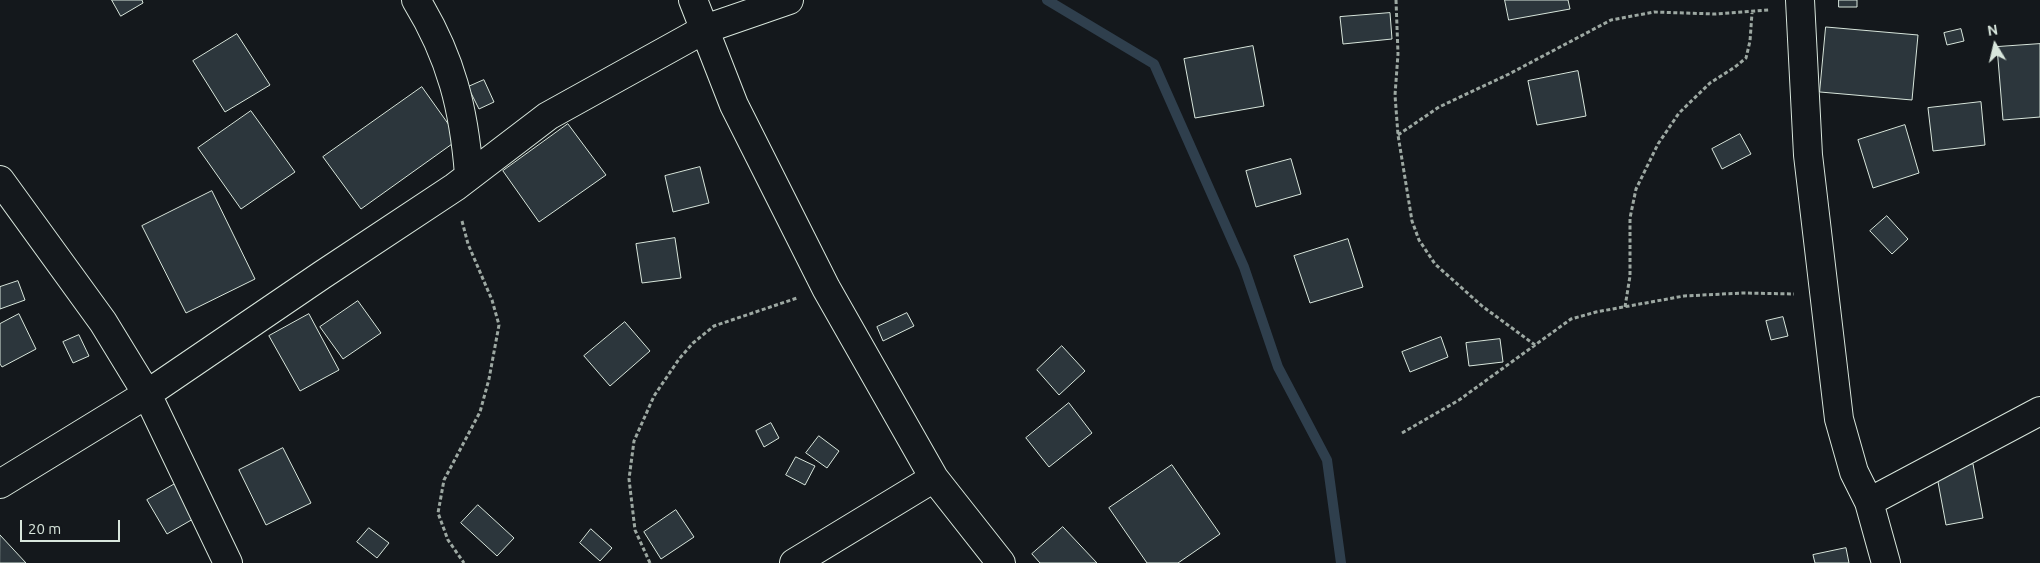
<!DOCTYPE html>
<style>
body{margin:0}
#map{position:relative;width:2040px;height:563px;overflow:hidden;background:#14181c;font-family:Ubuntu,sans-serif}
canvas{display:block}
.north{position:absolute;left:1970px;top:20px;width:50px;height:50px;-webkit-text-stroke:4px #14181c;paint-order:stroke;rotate:351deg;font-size:14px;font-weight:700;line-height:20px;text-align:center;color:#d8e6dc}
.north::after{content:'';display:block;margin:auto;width:18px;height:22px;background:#d8e6dc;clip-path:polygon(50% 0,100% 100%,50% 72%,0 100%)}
.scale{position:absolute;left:20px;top:520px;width:100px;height:22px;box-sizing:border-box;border:2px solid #d8e6dc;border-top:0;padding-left:6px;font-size:15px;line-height:18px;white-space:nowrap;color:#d8e6dc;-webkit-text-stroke:4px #14181c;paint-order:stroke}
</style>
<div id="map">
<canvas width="2040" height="563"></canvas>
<div class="north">N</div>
<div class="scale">20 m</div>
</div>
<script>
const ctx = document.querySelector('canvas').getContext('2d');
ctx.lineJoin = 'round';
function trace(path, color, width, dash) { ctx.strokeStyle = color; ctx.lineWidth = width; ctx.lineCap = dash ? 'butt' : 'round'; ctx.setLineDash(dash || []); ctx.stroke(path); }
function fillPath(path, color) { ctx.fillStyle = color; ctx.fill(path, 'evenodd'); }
trace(new Path2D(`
 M 1047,0 L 1154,64 L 1244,267 L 1278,367 L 1327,460 L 1341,563`), '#2f3f4d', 10);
const building = new Path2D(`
 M 112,0 L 142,0 L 143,3 L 121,16 Z
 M 1505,0 L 1568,0 L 1570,9 L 1509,20 Z
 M 1839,0 L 1857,0 L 1857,7 L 1839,7 Z
 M 1390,13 L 1392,39 L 1343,44 L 1340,17 Z
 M 1826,27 L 1918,35 L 1912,100 L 1820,92 Z
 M 1961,29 L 1964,41 L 1947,45 L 1944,33 Z
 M 237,34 L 270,85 L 225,112 L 193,61 Z
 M 2040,44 L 2040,117 L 2003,120 L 1997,47 Z
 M 1253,46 L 1264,106 L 1195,118 L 1184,59 Z
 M 1578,71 L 1586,116 L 1537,125 L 1528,81 Z
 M 484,80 L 494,102 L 479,109 L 468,87 Z
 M 422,87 L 459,139 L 361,209 L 323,157 Z
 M 1981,102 L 1985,145 L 1933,151 L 1928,108 Z
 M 251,111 L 295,172 L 241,209 L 198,148 Z
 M 568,124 L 606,175 L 539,222 L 503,171 Z
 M 1905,125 L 1919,173 L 1873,188 L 1858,140 Z
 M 1740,134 L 1751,154 L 1722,169 L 1712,149 Z
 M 1291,159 L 1301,194 L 1256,207 L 1246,171 Z
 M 700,167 L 709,203 L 673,212 L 665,176 Z
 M 212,191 L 255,279 L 186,313 L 142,226 Z
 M 1887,216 L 1908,239 L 1892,254 L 1870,231 Z
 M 675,238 L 681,278 L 642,283 L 636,244 Z
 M 1348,239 L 1363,287 L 1310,303 L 1294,256 Z
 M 18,281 L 25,300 L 0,309 L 0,287 Z
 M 358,301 L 381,333 L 343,359 L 320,327 Z
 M 907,313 L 914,326 L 883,341 L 877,327 Z
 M 19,314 L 36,349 L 2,367 L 0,364 L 0,324 Z
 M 309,314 L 339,370 L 300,391 L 269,336 Z
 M 1783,317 L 1788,336 L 1771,340 L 1766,321 Z
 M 625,322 L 650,351 L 610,386 L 584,356 Z
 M 79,335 L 89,356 L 73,363 L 63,342 Z
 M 1441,337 L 1448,357 L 1410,372 L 1402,352 Z
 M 1500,339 L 1503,362 L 1469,366 L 1466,343 Z
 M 1062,346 L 1085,371 L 1059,395 L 1037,370 Z
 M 1069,403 L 1092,433 L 1049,467 L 1026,438 Z
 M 771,423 L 779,438 L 764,447 L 756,431 Z
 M 819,436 L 839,451 L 827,468 L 806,453 Z
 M 283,448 L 311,503 L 266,525 L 239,470 Z
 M 796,457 L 815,466 L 805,485 L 786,475 Z
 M 1973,464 L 1983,518 L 1946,525 L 1936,471 Z
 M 1172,465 L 1220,534 L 1178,563 L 1147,563 L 1109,508 Z
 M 180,481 L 200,515 L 167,534 L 147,500 Z
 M 478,505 L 514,538 L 497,556 L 461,523 Z
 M 676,510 L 694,537 L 661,559 L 644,532 Z
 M 1063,527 L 1097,563 L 1040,563 L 1032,554 Z
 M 369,528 L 389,543 L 377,558 L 357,542 Z
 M 591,529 L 612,548 L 600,561 L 580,543 Z
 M 0,535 L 26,563 L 0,563 Z
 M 1846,548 L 1849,563 L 1815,563 L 1813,555 Z`);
fillPath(building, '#2c363c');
trace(building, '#d8e6dc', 1);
const minor = new Path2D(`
 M 416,0 C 451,57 464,109 469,175
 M 693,0 L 734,105 L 826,288 L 934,478 L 1001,563
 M 1800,0 L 1808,155 L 1839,419 L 1854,472 L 1869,502 L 1886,563
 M 0,180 L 103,322 L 147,394 L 228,563
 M 0,484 L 147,394 L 322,275 L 455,187 L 548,116 L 705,29 L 789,0
 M 1869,502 L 2040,411
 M 794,563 L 934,478`);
trace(minor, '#d8e6dc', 30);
trace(new Path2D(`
 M 1396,0 L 1398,54 L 1395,95 L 1398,135 L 1412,221 L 1419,240 L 1435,264 L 1482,306 L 1535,345
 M 1398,135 L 1439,107 L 1509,74 L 1611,20 L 1654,12 L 1715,14 L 1769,10
 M 462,221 L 468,244 L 492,300 L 499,325 L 489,379 L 480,412 L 444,480 L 438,513 L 448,540 L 464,563
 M 1625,307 L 1630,276 L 1630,218 L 1636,189 L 1658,144 L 1679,113 L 1710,83 L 1735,67 L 1746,58 L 1750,41 L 1752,13
 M 1402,433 L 1459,400 L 1571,319 L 1596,312 L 1684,296 L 1743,293 L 1794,294
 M 650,563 L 635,530 L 629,479 L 634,441 L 654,396 L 679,359 L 693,343 L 714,326 L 797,298`), '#9da8a2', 3, [4, 2.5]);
trace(minor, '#14181c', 28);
</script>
